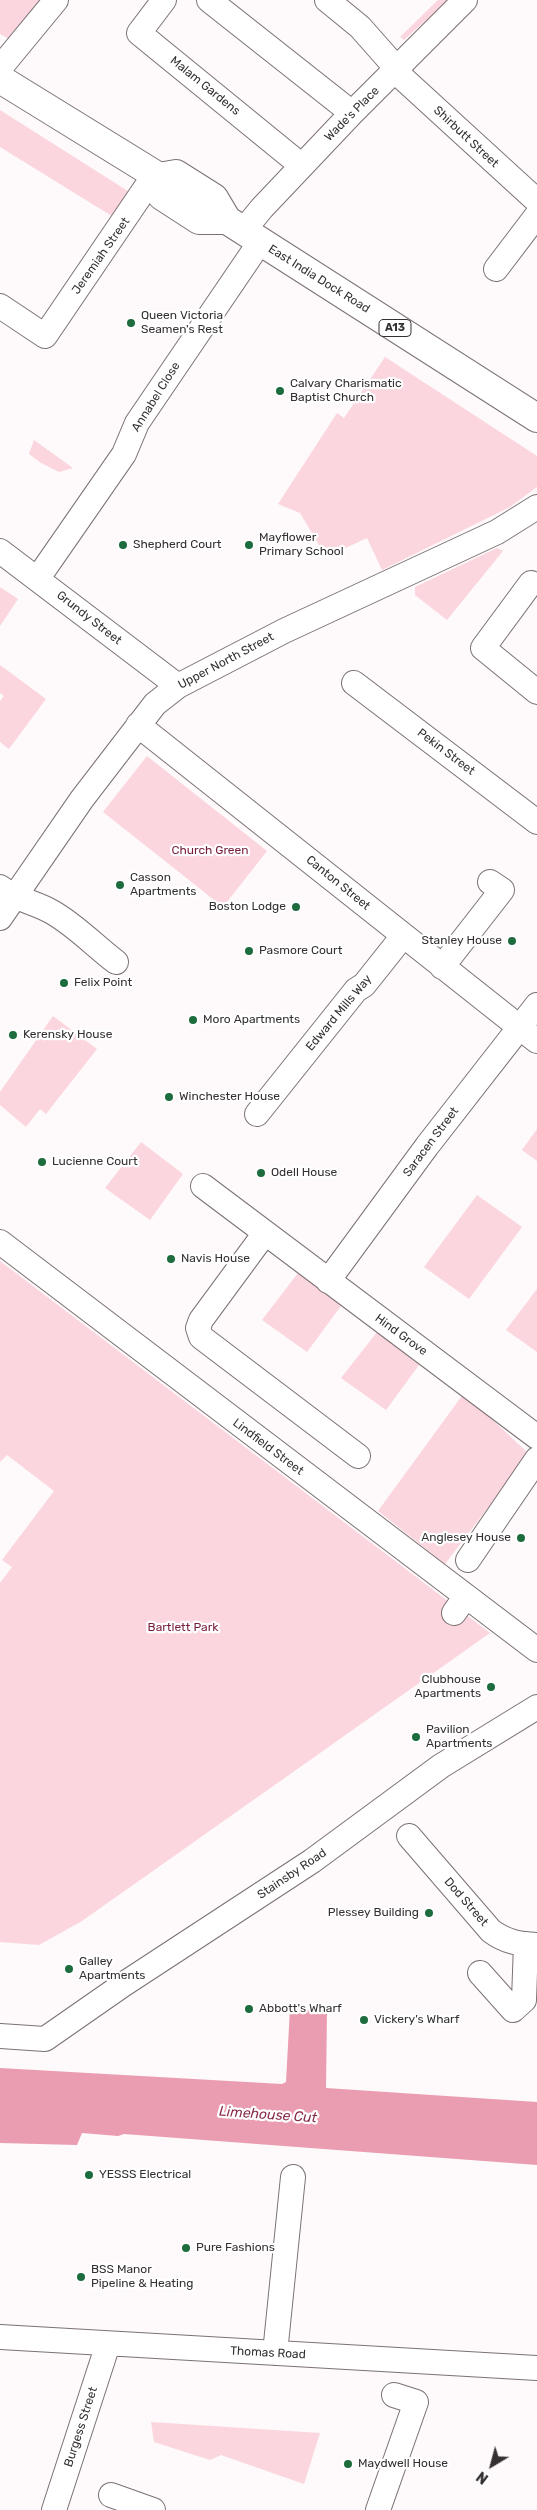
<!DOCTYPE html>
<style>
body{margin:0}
#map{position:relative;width:537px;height:2510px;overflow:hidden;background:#fef9fa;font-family:Rubik,sans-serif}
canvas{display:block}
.north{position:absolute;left:467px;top:2440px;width:50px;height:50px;-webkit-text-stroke:4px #fff;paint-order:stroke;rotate:217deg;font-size:14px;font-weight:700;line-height:20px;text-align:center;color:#353132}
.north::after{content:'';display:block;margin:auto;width:18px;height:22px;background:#353132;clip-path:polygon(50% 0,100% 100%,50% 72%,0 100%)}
</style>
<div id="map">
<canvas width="537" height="2510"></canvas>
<div class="north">N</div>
</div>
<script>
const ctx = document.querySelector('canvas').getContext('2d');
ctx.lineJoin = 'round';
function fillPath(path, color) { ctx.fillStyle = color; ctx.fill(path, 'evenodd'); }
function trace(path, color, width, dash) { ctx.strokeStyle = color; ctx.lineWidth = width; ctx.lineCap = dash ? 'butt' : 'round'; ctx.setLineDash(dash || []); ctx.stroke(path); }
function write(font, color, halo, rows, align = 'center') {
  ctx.font = font + ' Rubik,sans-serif'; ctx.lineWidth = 4.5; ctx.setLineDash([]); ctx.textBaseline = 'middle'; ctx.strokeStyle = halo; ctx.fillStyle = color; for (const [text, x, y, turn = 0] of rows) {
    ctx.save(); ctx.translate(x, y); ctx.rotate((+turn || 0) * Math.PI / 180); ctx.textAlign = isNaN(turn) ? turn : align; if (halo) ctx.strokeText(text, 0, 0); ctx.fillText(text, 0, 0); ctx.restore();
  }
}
fillPath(new Path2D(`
 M 0,0 L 41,0 L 9,39 L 0,34 Z
 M 438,0 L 449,0 L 404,40 L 400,37 Z
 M 0,110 L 131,193 L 115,218 L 0,147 Z
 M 385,357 L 537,456 L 537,487 L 510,507 L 382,570 L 367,538 L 326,557 L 300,513 L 278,504 L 337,413 L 344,418 Z
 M 34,440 L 73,468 L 59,472 L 41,463 L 29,454 Z
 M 497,548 L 503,551 L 447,620 L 415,595 L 415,587 Z
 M 0,587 L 18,599 L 0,626 Z
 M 0,665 L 46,699 L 9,749 L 0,742 L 0,701 L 4,696 L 0,693 Z
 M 147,756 L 267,851 L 223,907 L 103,812 Z
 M 53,1016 L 97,1049 L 46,1114 L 40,1109 L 26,1127 L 0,1105 L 0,1092 Z
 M 537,1129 L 537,1161 L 522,1150 Z
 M 141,1142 L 183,1174 L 150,1220 L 105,1188 Z
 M 477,1195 L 522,1227 L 469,1299 L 424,1267 Z
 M 0,1261 L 490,1633 L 82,1921 L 39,1945 L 0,1942 L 0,1583 L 12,1567 L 2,1560 L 54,1491 L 7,1455 L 0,1462 Z
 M 298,1273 L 341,1306 L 307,1352 L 262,1320 Z
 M 537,1289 L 537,1352 L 506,1330 Z
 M 377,1332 L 419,1365 L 386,1410 L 341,1378 Z
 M 464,1393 L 529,1454 L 445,1564 L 378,1511 Z
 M 151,2422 L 320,2433 L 304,2484 L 221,2455 L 210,2460 L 154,2442 Z`), '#fbd6de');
fillPath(new Path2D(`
 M 290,2008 L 327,2011 L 326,2088 L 537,2102 L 537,2165 L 124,2134 L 118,2136 L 82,2133 L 77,2145 L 0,2143 L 0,2068 L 282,2084 L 286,2082 Z`), '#ea9db0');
const minor = new Path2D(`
 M 164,0 L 139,33 L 302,166
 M 209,0 L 352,113
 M 327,0 L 360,27 L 398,70
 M 0,68 L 56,0
 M 396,72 L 537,201
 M 243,231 L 262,208 L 352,113 L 465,0
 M 496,269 L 537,215
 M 0,306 L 45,336 L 155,174
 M 0,551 L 178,686
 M 38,578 L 124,454 L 137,423 L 260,242
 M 531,583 L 483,648 L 537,692
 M 354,683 L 537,822
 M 138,725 L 537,1041
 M 0,887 C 16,900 35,902 52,912 C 75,925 95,946 116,962
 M 0,918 L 82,799 L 155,704 L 178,686 L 284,631 L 497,532 L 537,507
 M 442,967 L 502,890 L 490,882
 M 257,1114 L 356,990 L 364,985 L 403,936
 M 203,1186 L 537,1437
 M 265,1233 L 201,1320 L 198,1328 L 201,1337 L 358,1456
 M 0,1242 L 537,1650
 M 328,1281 L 427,1146 L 537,1005
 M 468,1560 L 537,1459
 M 454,1613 L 466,1596
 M 409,1836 L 491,1931 C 506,1942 519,1944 537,1945
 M 480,1973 L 513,2010 L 524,2000 L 526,1944
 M 0,2036 L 45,2039 L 124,1984 L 312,1861 L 441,1766 L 537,1707
 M 0,2337 L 537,2368
 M 275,2353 L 293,2177
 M 111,2495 L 153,2510
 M 54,2510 L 108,2344
 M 378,2510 L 416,2402 L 394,2395`);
const highway = new Path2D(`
 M 0,79 L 159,177 L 176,174 L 214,198 L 227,220 L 537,418
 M 159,177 L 162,196 L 199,220 L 227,220`);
trace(minor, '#7b7173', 26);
trace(highway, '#7b7173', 30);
trace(minor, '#fff', 24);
trace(highway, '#fff', 28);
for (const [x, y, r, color] of [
 [131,323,5,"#1c6c3d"],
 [280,391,5,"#1c6c3d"],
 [123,545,5,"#1c6c3d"],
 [249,545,5,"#1c6c3d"],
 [120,885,5,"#1c6c3d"],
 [296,907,5,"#1c6c3d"],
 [512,941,5,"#1c6c3d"],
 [249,951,5,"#1c6c3d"],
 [64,983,5,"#1c6c3d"],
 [193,1020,5,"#1c6c3d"],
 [13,1035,5,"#1c6c3d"],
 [169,1097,5,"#1c6c3d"],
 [42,1162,5,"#1c6c3d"],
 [261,1173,5,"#1c6c3d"],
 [171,1259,5,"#1c6c3d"],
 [521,1538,5,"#1c6c3d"],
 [491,1687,5,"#1c6c3d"],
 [416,1737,5,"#1c6c3d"],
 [429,1913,5,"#1c6c3d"],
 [69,1969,5,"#1c6c3d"],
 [249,2009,5,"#1c6c3d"],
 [364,2020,5,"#1c6c3d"],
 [89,2175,5,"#1c6c3d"],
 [186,2248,5,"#1c6c3d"],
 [81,2277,5,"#1c6c3d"],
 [348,2464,5,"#1c6c3d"]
]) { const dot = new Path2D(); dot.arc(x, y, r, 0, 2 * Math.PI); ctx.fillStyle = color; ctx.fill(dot); trace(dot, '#fff', 2); }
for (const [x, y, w] of [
 [395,328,32]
]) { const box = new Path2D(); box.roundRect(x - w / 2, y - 8.5, w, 17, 4); ctx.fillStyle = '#fff'; ctx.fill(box); trace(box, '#353132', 1); }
write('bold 11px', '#353132', null, [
 ["A13",395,328]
]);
write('12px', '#353132', '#fff', [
 ["Malam Gardens",205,86,39],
 ["Wade's Place",352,114,-45],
 ["Shirbutt Street",466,137,43],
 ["Jeremiah Street",101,256,-55],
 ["East India Dock Road",319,279,32],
 ["Annabel Close",156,397,-58],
 ["Grundy Street",89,618,38],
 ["Upper North Street",226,661,-28],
 ["Pekin Street",446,752,37],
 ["Canton Street",338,883,39],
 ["Edward Mills Way",339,1013,-50],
 ["Saracen Street",431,1142,-53],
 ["Hind Grove",401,1335,36],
 ["Lindfield Street",268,1447,37],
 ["Stainsby Road",292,1874,-34],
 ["Dod Street",466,1902,49],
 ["Thomas Road",268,2353,3],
 ["Burgess Street",81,2427,-72]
]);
write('12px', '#353132', '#fff', [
 ["Queen Victoria",141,316],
 ["Seamen's Rest",141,330],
 ["Calvary Charismatic",290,384],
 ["Baptist Church",290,398],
 ["Mayflower",259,538],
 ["Primary School",259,552],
 ["Shepherd Court",133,545],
 ["Casson",130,878],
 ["Apartments",130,892],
 ["Boston Lodge",286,907,"right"],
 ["Stanley House",502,941,"right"],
 ["Pasmore Court",259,951],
 ["Felix Point",74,983],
 ["Moro Apartments",203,1020],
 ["Kerensky House",23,1035],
 ["Winchester House",179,1097],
 ["Lucienne Court",52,1162],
 ["Odell House",271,1173],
 ["Navis House",181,1259],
 ["Anglesey House",511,1538,"right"],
 ["Clubhouse",481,1680,"right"],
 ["Apartments",481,1694,"right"],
 ["Pavilion",426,1730],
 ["Apartments",426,1744],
 ["Plessey Building",419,1913,"right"],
 ["Galley",79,1962],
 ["Apartments",79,1976],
 ["Abbott's Wharf",259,2009],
 ["Vickery's Wharf",374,2020],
 ["YESSS Electrical",99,2175],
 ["Pure Fashions",196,2248],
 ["BSS Manor",91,2270],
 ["Pipeline & Heating",91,2284],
 ["Maydwell House",358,2464]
], 'left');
write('12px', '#761d3d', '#fff', [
 ["Church Green",210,851],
 ["Bartlett Park",183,1628]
]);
write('italic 14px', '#862c4a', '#fff', [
 ["Limehouse Cut",268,2115,4]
]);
</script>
